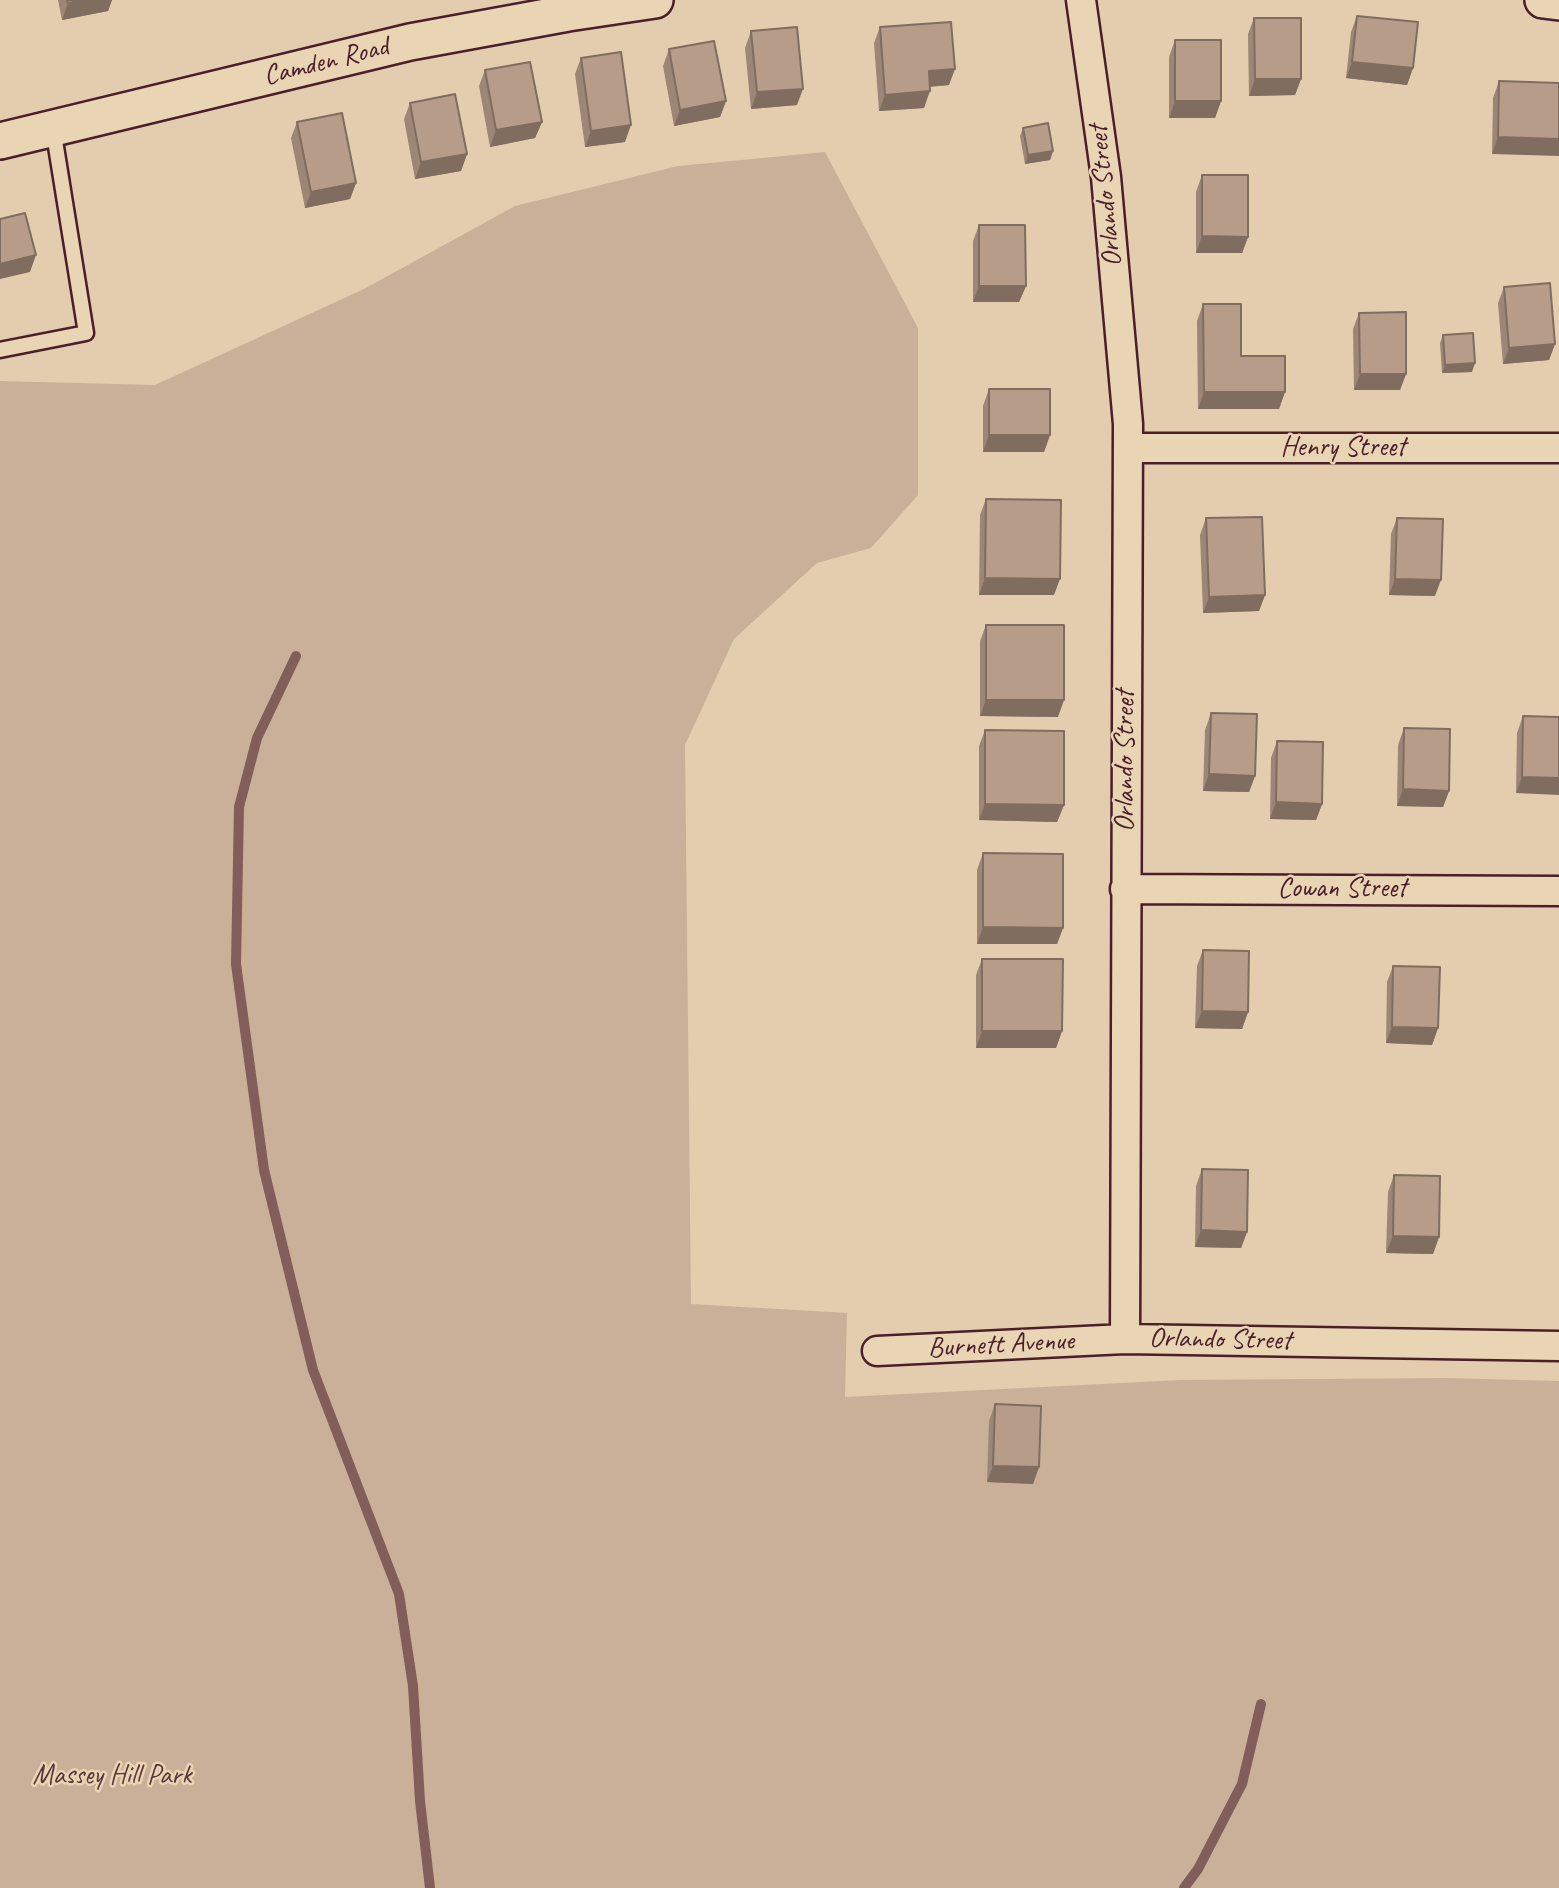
<!DOCTYPE html>
<style>
body{margin:0}
canvas{display:block;background:#e3cdae}
</style>
<canvas width="1559" height="1888"></canvas>
<script>
const ctx = document.querySelector('canvas').getContext('2d');
ctx.lineJoin = 'round';
function fillPath(path, color) { ctx.fillStyle = color; ctx.fill(path, 'evenodd'); }
function trace(path, color, width, dash) { ctx.strokeStyle = color; ctx.lineWidth = width; ctx.lineCap = dash ? 'butt' : 'round'; ctx.setLineDash(dash || []); ctx.stroke(path); }
function write(font, color, halo, rows, align = 'center') {
  ctx.font = font + ' Caveat,sans-serif'; ctx.lineWidth = 5; ctx.setLineDash([]); ctx.textBaseline = 'middle'; ctx.strokeStyle = halo; ctx.fillStyle = color; for (const [text, x, y, turn = 0] of rows) {
    ctx.save(); ctx.translate(x, y); ctx.rotate((+turn || 0) * Math.PI / 180); ctx.textAlign = isNaN(turn) ? turn : align; if (halo) ctx.strokeText(text, 0, 0); ctx.fillText(text, 0, 0); ctx.restore();
  }
}
fillPath(new Path2D(`
 M 825,152 L 918,328 L 918,495 L 871,548 L 817,563 L 734,639 L 685,745 L 691,1304 L 847,1313 L 845,1397 L 1180,1380 L 1447,1378 L 1559,1381 L 1559,1888 L 0,1888 L 0,381 L 155,385 L 364,289 L 515,206 L 678,166 Z`), '#cab098');
trace(new Path2D(`
 M 296,656 L 257,738 L 239,807 L 236,964 L 264,1170 L 313,1370 L 399,1594 L 413,1686 L 420,1801 L 430,1888
 M 1184,1888 L 1198,1869 L 1242,1784 L 1261,1704`), '#815e5a', 10);
const service = new Path2D(`
 M 0,350 L 86,333 L 53,128`);
const minor = new Path2D(`
 M 1081,0 L 1106,177 L 1128,424 L 1125,1339
 M 1128,448 L 1559,448
 M 1125,889 L 1559,891
 M 877,1351 L 1125,1339 L 1559,1346`);
const tertiary = new Path2D(`
 M 1543,0 L 1559,2
 M 0,141 L 410,42 L 568,13 L 655,0`);
trace(service, '#4a1f2b', 19);
trace(minor, '#4a1f2b', 33);
trace(tertiary, '#4a1f2b', 40);
trace(service, '#e9d4b3', 14);
trace(minor, '#e9d4b3', 28);
trace(tertiary, '#e9d4b3', 35);
fillPath(new Path2D(`
 M 58,0 L 112,0 L 108,11 L 62,20 Z
 M 1357,16 L 1413,68 L 1407,85 L 1346,78 L 1351,32 Z
 M 1254,18 L 1301,79 L 1295,95 L 1249,96 L 1248,34 Z
 M 880,27 L 949,85 L 930,87 L 924,108 L 879,111 L 874,43 Z
 M 751,31 L 797,105 L 751,109 L 745,48 Z
 M 1175,40 L 1221,101 L 1215,118 L 1169,118 L 1169,57 Z
 M 669,49 L 726,101 L 720,117 L 674,126 L 663,66 Z
 M 581,58 L 625,142 L 585,147 L 575,74 Z
 M 485,70 L 542,122 L 535,138 L 490,147 L 479,86 Z
 M 1499,81 L 1559,83 L 1492,154 L 1493,98 Z
 M 410,103 L 467,154 L 461,171 L 415,179 L 404,119 Z
 M 297,122 L 356,183 L 350,199 L 305,208 L 291,138 Z
 M 1023,128 L 1053,151 L 1050,160 L 1025,164 L 1020,136 Z
 M 1202,175 L 1248,237 L 1242,253 L 1196,253 L 1196,192 Z
 M 979,225 L 1026,286 L 1019,302 L 973,302 L 973,241 Z
 M 1504,287 L 1555,344 L 1549,360 L 1503,364 L 1498,303 Z
 M 1203,304 L 1241,356 L 1285,392 L 1279,409 L 1198,409 L 1197,321 Z
 M 1359,313 L 1406,374 L 1400,390 L 1354,390 L 1353,329 Z
 M 1443,335 L 1472,372 L 1442,373 L 1440,343 Z
 M 989,389 L 1050,435 L 1044,452 L 983,452 L 983,406 Z
 M 986,499 L 1054,595 L 979,595 L 980,515 Z
 M 1206,518 L 1265,595 L 1259,611 L 1203,613 L 1200,535 Z
 M 1397,518 L 1435,596 L 1389,595 L 1391,534 Z
 M 986,625 L 1058,717 L 980,716 L 980,641 Z
 M 1211,713 L 1255,776 L 1249,792 L 1203,791 L 1205,730 Z
 M 1523,716 L 1559,717 L 1516,793 L 1517,733 Z
 M 1404,728 L 1449,791 L 1443,807 L 1397,806 L 1398,745 Z
 M 985,730 L 1064,805 L 1057,822 L 979,820 L 979,746 Z
 M 1277,741 L 1322,804 L 1316,820 L 1270,819 L 1271,758 Z
 M 983,853 L 1063,928 L 1057,944 L 977,944 L 977,870 Z
 M 1203,950 L 1248,1012 L 1242,1029 L 1195,1028 L 1197,966 Z
 M 982,959 L 1062,1031 L 1056,1048 L 976,1048 L 976,975 Z
 M 1393,966 L 1438,1028 L 1432,1045 L 1386,1043 L 1387,982 Z
 M 1202,1169 L 1247,1232 L 1241,1248 L 1195,1247 L 1196,1186 Z
 M 1394,1175 L 1439,1237 L 1433,1254 L 1386,1253 L 1388,1192 Z
 M 995,1404 L 1039,1467 L 1033,1484 L 987,1482 L 989,1421 Z`), '#9d8676');
fillPath(new Path2D(`
 M 84,0 L 112,0 L 108,11 L 62,20 L 68,3 Z
 M 1352,62 L 1413,68 L 1407,85 L 1346,78 Z
 M 955,69 L 949,85 L 923,87 L 929,71 Z
 M 1255,79 L 1301,79 L 1295,95 L 1249,96 Z
 M 803,89 L 797,105 L 751,109 L 757,92 Z
 M 930,91 L 924,108 L 879,111 L 885,95 Z
 M 726,101 L 720,117 L 674,126 L 680,110 Z
 M 1175,101 L 1221,101 L 1215,118 L 1169,118 Z
 M 542,122 L 535,138 L 490,147 L 496,130 Z
 M 631,125 L 625,142 L 585,147 L 591,131 Z
 M 1498,137 L 1559,139 L 1559,156 L 1492,154 Z
 M 1053,151 L 1050,160 L 1025,164 L 1028,155 Z
 M 467,154 L 461,171 L 415,179 L 421,162 Z
 M 356,183 L 350,199 L 305,208 L 311,192 Z
 M 1202,236 L 1248,237 L 1242,253 L 1196,253 Z
 M 36,255 L 30,272 L 0,279 L 0,264 Z
 M 979,286 L 1026,286 L 1019,302 L 973,302 Z
 M 1555,344 L 1549,360 L 1503,364 L 1509,348 Z
 M 1475,363 L 1472,372 L 1442,373 L 1445,365 Z
 M 1360,374 L 1406,374 L 1400,390 L 1354,390 Z
 M 1204,392 L 1285,392 L 1279,409 L 1198,409 Z
 M 989,435 L 1050,435 L 1044,452 L 983,452 Z
 M 985,578 L 1060,579 L 1054,595 L 979,595 Z
 M 1395,579 L 1441,580 L 1435,596 L 1389,595 Z
 M 1265,595 L 1259,611 L 1203,613 L 1209,597 Z
 M 986,700 L 1064,700 L 1058,717 L 980,716 Z
 M 1209,774 L 1255,776 L 1249,792 L 1203,791 Z
 M 1522,777 L 1559,778 L 1559,795 L 1516,793 Z
 M 1403,789 L 1449,791 L 1443,807 L 1397,806 Z
 M 1276,802 L 1322,804 L 1316,820 L 1270,819 Z
 M 985,804 L 1064,805 L 1057,822 L 979,820 Z
 M 983,927 L 1063,928 L 1057,944 L 977,944 Z
 M 1202,1011 L 1248,1012 L 1242,1029 L 1195,1028 Z
 M 1392,1027 L 1438,1028 L 1432,1045 L 1386,1043 Z
 M 982,1031 L 1062,1031 L 1056,1048 L 976,1048 Z
 M 1201,1230 L 1247,1232 L 1241,1248 L 1195,1247 Z
 M 1393,1236 L 1439,1237 L 1433,1254 L 1386,1253 Z
 M 993,1466 L 1039,1467 L 1033,1484 L 987,1482 Z`), '#806d60');
const building = new Path2D(`
 M 67,0 L 84,0 L 68,3 Z
 M 1357,16 L 1418,22 L 1413,68 L 1352,62 Z
 M 1254,18 L 1301,18 L 1301,79 L 1255,79 Z
 M 951,22 L 955,69 L 929,71 L 930,91 L 885,95 L 880,27 Z
 M 797,27 L 803,89 L 757,92 L 751,31 Z
 M 1175,40 L 1221,40 L 1221,101 L 1175,101 Z
 M 714,41 L 726,101 L 680,110 L 669,49 Z
 M 621,52 L 631,125 L 591,131 L 581,58 Z
 M 530,62 L 542,122 L 496,130 L 485,70 Z
 M 1499,81 L 1559,83 L 1559,139 L 1498,137 Z
 M 455,94 L 467,154 L 421,162 L 410,103 Z
 M 342,113 L 356,183 L 311,192 L 297,122 Z
 M 1048,123 L 1053,151 L 1028,155 L 1023,128 Z
 M 1202,175 L 1248,175 L 1248,237 L 1202,236 Z
 M 25,213 L 36,255 L 0,264 L 0,219 Z
 M 979,225 L 1025,225 L 1026,286 L 979,286 Z
 M 1550,283 L 1555,344 L 1509,348 L 1504,287 Z
 M 1203,304 L 1241,304 L 1241,356 L 1285,356 L 1285,392 L 1204,392 Z
 M 1406,312 L 1406,374 L 1360,374 L 1359,313 Z
 M 1473,333 L 1475,363 L 1445,365 L 1443,335 Z
 M 989,389 L 1050,389 L 1050,435 L 989,435 Z
 M 986,499 L 1061,500 L 1060,579 L 985,578 Z
 M 1262,517 L 1265,595 L 1209,597 L 1206,518 Z
 M 1397,518 L 1443,519 L 1441,580 L 1395,579 Z
 M 986,625 L 1064,625 L 1064,700 L 986,700 Z
 M 1211,713 L 1257,714 L 1255,776 L 1209,774 Z
 M 1523,716 L 1559,717 L 1559,778 L 1522,777 Z
 M 1404,728 L 1450,729 L 1449,791 L 1403,789 Z
 M 985,730 L 1064,731 L 1064,805 L 985,804 Z
 M 1277,741 L 1323,742 L 1322,804 L 1276,802 Z
 M 983,853 L 1063,854 L 1063,928 L 983,927 Z
 M 1203,950 L 1249,951 L 1248,1012 L 1202,1011 Z
 M 982,959 L 1063,959 L 1062,1031 L 982,1031 Z
 M 1393,966 L 1440,967 L 1438,1028 L 1392,1027 Z
 M 1202,1169 L 1248,1170 L 1247,1232 L 1201,1230 Z
 M 1394,1175 L 1440,1176 L 1439,1237 L 1393,1236 Z
 M 995,1404 L 1041,1406 L 1039,1467 L 993,1466 Z`);
fillPath(building, '#b79c89');
trace(building, '#806d60', 2);
write('28px', '#4a1f2b', '#e9d4b3', [
 ["Camden Road",326,62,-14],
 ["Orlando Street",1106,196,-96],
 ["Henry Street",1343,448],
 ["Orlando Street",1126,761,-90],
 ["Cowan Street",1342,889],
 ["Orlando Street",1220,1340,1],
 ["Burnett Avenue",1001,1345,-3]
]);
write('28px', '#5d353b', '#e9d4b3', [
 ["Massey Hill Park",112,1776]
]);
</script>
